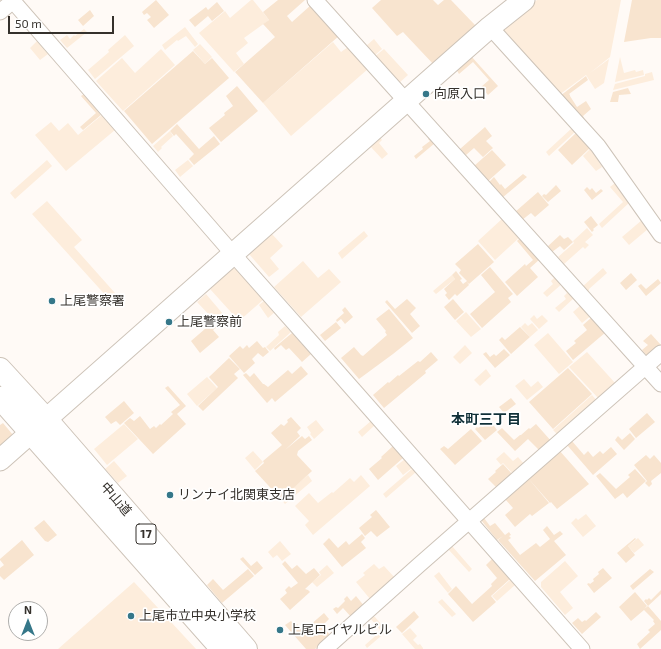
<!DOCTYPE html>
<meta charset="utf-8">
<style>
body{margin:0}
#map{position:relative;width:661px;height:649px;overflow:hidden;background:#fffaf6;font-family:"Exo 2",sans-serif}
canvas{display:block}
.north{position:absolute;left:8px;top:601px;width:40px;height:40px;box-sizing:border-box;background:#fff;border:1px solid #aeadab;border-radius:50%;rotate:0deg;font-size:11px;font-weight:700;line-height:16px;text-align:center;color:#35312c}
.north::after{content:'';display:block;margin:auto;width:14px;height:18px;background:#357789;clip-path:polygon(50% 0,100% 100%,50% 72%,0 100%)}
.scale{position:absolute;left:8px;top:16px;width:106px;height:18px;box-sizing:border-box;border:2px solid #35312c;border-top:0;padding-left:5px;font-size:12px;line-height:14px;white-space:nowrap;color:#35312c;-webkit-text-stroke:3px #fff;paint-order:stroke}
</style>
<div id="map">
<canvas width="661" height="649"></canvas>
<div class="north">N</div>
<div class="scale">50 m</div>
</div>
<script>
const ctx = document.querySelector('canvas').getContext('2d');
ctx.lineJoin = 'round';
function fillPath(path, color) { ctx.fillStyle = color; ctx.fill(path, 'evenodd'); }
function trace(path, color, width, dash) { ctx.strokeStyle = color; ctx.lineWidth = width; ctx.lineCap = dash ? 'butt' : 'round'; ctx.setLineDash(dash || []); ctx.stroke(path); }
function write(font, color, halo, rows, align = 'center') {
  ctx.font = font + ' "Exo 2","Noto Sans JP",sans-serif'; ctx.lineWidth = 3.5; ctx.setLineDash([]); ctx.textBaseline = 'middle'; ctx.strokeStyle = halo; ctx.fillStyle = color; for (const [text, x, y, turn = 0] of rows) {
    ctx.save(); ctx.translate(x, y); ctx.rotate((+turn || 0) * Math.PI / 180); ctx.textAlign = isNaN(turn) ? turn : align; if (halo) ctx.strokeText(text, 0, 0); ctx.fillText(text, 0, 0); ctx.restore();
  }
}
fillPath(new Path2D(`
 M 251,0 L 253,0 L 269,20 L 244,38 L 248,43 L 236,53 L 244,64 L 234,72 L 199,33 L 225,11 L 230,18 Z
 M 537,0 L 621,0 L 610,57 L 590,73 L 609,59 L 604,83 L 595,89 L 586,75 L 559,95 L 503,34 L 502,27 Z
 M 185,27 L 198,44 L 195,47 L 186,36 L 178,41 L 177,40 L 165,50 L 162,45 Z
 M 84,29 L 87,32 L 67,48 L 60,40 L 67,35 L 70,39 L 74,35 L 75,36 Z
 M 125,35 L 134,46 L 95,79 L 88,70 L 109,52 L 108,50 Z
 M 374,39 L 382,49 L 374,56 L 366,46 Z
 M 37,41 L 48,54 L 40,60 L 30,48 Z
 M 333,42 L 341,52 L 348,47 L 368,69 L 291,136 L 263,103 Z
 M 200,44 L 212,57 L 205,64 L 193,50 Z
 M 161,49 L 175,65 L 123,111 L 96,81 L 122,58 L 135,73 Z
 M 384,49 L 408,75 L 398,84 L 374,57 Z
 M 620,57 L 624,73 L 635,70 L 636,72 L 643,70 L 644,75 L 615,82 Z
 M 652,72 L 654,80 L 613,90 L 615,84 L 645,76 L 645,74 Z
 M 102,115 L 115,130 L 66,171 L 35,135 L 51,122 L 59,131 L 68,123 L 78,135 Z
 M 572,128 L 576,131 L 549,156 L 546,152 Z
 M 170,131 L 173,136 L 161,147 L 162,148 L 158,152 L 153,146 Z
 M 379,136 L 382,140 L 379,143 L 388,154 L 382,159 L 369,145 Z
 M 591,148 L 602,167 L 596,171 L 583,156 Z
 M 47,160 L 52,166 L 15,199 L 10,193 Z
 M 188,160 L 193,166 L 180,177 L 175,170 Z
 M 615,183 L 630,202 L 602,228 L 599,224 L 623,202 L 610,187 Z
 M 47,201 L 82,240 L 74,247 L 123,302 L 117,308 L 32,214 Z
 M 503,218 L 520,237 L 495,260 L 478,241 Z
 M 642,220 L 648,229 L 629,245 L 622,237 Z
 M 587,228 L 593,235 L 585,242 L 589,245 L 585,249 L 583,247 L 564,264 L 558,257 L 574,243 L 573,241 Z
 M 364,231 L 368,236 L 342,259 L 338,253 Z
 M 272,234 L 283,246 L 270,258 L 279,269 L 269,277 L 249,254 Z
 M 303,261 L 318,278 L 329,269 L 341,282 L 301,317 L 274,287 Z
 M 233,268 L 236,269 L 263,300 L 239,321 L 210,289 Z
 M 603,268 L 607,273 L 589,289 L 589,290 L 587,292 L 582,287 Z
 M 552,269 L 563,283 L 547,297 L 543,293 L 553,284 L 551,281 L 554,278 L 548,272 Z
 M 452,275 L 455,279 L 436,294 L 433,291 Z
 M 564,285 L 575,297 L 559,312 L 555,308 L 566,299 L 564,296 L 567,293 L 562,287 Z
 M 206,294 L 223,314 L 215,321 L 197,302 Z
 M 265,300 L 275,312 L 268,318 L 259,305 Z
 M 582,304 L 592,315 L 582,323 L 573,312 Z
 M 466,312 L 481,329 L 471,337 L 456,321 Z
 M 534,315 L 537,319 L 542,315 L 548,321 L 539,329 L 530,319 Z
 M 525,323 L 528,326 L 532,323 L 538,330 L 530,337 L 521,327 Z
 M 285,326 L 291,332 L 270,351 L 266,347 L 279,335 L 278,332 Z
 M 548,333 L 573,362 L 559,374 L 534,345 Z
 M 465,345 L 472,353 L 460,364 L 453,357 Z
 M 587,352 L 616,384 L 599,399 L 569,367 Z
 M 486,369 L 491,376 L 480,386 L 474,380 Z
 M 207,377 L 217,388 L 197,406 L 187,394 Z
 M 524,379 L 531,387 L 538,381 L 543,387 L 527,400 L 515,386 Z
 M 592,395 L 598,402 L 559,436 L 553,430 Z
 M 316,420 L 324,430 L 314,439 L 310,434 L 311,433 L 307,427 Z
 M 371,421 L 375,425 L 362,437 L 358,432 Z
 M 124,424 L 138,439 L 107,465 L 94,449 Z
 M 253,451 L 263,462 L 255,470 L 245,458 Z
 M 504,452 L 513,461 L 518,457 L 525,465 L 514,475 L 503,463 L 501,465 L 496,459 Z
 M 405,459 L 412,468 L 403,475 L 396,466 Z
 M 114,461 L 127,476 L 118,483 L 105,469 Z
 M 412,469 L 416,472 L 386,498 L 383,494 Z
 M 308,475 L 312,481 L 285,504 L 279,497 L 285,495 Z
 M 361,475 L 370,486 L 313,535 L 305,525 L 309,521 L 295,506 L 309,493 L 318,503 L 332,492 L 333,493 L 350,478 L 354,482 Z
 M 586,514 L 596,526 L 583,537 L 571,523 L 576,518 L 578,520 Z
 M 638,538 L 644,545 L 634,553 L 628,546 Z
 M 280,541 L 291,554 L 282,561 L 277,555 L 273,558 L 268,552 Z
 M 452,546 L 472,569 L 469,572 L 448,549 Z
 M 565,561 L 578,576 L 560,592 L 573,608 L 565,615 L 541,587 L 541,582 Z
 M 374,564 L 379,569 L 384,566 L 396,579 L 370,599 L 356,582 L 365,575 L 363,573 Z
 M 327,565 L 334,573 L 317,587 L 312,582 L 321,575 L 319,572 Z
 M 439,572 L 452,589 L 448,593 L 434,576 Z
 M 510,580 L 515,585 L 497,601 L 492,596 Z
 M 134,582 L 196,649 L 58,649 Z
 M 442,599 L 456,614 L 452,617 L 438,602 Z
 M 373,616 L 375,617 L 387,631 L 367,648 L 365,645 L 381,631 L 370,618 Z
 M 410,628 L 417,636 L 413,640 L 418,645 L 420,644 L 423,648 L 423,649 L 415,649 L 402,634 Z`), '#fdeddc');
fillPath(new Path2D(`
 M 156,0 L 169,15 L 154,28 L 147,20 L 151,17 L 147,13 L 144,15 L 142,12 Z
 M 278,0 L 305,0 L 287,16 L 292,22 L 311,5 L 340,35 L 263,103 L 235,72 L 275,37 L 263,24 L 269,20 L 263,12 Z
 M 381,0 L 433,0 L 438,5 L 444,0 L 451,0 L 475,25 L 475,30 L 435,66 L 403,32 L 397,36 L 372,8 Z
 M 632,0 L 661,0 L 661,38 L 651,38 L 624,42 Z
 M 217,2 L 224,11 L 212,21 L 208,16 L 195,27 L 189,20 L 206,7 L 208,10 Z
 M 90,10 L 94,16 L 83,26 L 78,20 Z
 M 193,51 L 205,64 L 212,58 L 229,78 L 152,144 L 124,111 Z
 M 471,56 L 498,86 L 488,95 L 481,87 L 489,80 L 473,62 L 459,74 L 456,69 Z
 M 586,76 L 588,80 L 569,94 L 570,95 L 570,96 L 577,107 L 586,101 L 591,109 L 583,116 L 584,118 L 581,120 L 560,96 Z
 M 237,86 L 258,111 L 221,142 L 209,128 L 225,115 L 224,113 L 233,106 L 226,96 Z
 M 628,88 L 631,94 L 619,95 L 618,102 L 610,102 L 613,92 Z
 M 84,94 L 101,115 L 83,130 L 80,127 L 96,113 L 81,96 Z
 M 177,124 L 199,149 L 214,136 L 220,144 L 194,165 L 189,159 L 194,154 L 176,134 L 174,136 L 170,131 Z
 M 485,127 L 492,136 L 486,141 L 493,148 L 483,157 L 474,148 L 466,155 L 460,149 Z
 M 577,132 L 590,148 L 572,165 L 558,150 Z
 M 430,137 L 435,143 L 416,159 L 414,156 L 423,149 L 422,147 L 430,141 L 428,139 Z
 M 492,150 L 506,165 L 487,182 L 474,166 Z
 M 523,174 L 527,177 L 502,198 L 489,182 L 494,177 L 500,185 L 501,184 L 505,189 Z
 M 556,185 L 561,191 L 548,202 L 542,196 L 544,194 L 546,195 Z
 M 587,187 L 590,190 L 592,188 L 596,193 L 601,189 L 603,191 L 592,200 L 584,190 Z
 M 538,192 L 549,205 L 535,217 L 531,213 L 522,220 L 515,212 Z
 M 591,216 L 598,225 L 593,229 L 594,230 L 592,232 L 584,222 Z
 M 560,235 L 564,239 L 568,237 L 573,242 L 564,250 L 560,246 L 552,252 L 547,247 Z
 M 521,237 L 540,259 L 530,268 L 538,277 L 517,296 L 505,282 L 525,264 L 526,266 L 533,260 L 517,241 Z
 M 478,244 L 494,262 L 469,284 L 467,282 L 469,285 L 457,296 L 455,294 L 449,300 L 445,295 L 447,293 L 444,289 L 455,279 L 452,275 L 456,271 L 462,279 L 460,280 L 463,284 L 467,281 L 459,273 L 461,270 L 455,264 Z
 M 490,267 L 513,294 L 508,298 L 511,302 L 482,328 L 470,314 L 495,292 L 481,275 Z
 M 631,273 L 637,280 L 626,290 L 620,283 Z
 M 658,279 L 661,283 L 646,296 L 638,286 L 641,284 L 646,289 Z
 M 407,299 L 416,308 L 410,314 L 420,326 L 412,333 L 385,302 L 387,300 L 395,309 Z
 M 453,299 L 464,312 L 455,320 L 444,307 Z
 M 345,307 L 353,317 L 345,324 L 341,319 L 337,322 L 336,320 L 344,313 L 342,310 Z
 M 389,309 L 413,338 L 393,354 L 359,379 L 341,358 L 354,347 L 361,355 L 363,356 L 387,335 L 385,332 L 386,331 L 376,319 Z
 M 592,317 L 606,332 L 573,360 L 566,351 L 576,343 L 574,341 L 587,330 L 583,325 Z
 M 213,322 L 217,327 L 213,330 L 219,337 L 200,353 L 191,341 Z
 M 336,322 L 341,328 L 325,341 L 320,335 Z
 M 520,327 L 530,337 L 511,354 L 499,340 L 502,337 L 505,340 Z
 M 292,333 L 311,354 L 302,362 L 289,348 L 286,350 L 281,345 L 275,350 L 274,348 Z
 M 651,334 L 661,345 L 648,357 L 642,350 L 648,345 L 643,341 Z
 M 257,341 L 263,348 L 265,347 L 269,352 L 263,357 L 258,353 L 252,359 L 255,363 L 244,373 L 229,356 L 240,346 L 243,349 L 247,345 L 249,348 Z
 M 504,349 L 510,355 L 495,368 L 483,354 L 486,352 L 490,357 L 494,354 L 496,356 Z
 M 431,352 L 438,360 L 425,371 L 426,373 L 384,408 L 373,395 L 388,382 L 389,383 L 398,375 L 399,376 L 418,361 L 420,362 Z
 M 229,358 L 240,369 L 234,374 L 238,378 L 203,411 L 198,406 L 218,387 L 209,377 Z
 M 301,366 L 308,374 L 275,402 L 272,398 L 267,403 L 243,375 L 246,373 L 250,377 L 254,373 L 263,384 L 264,384 L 268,387 L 288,370 L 292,374 Z
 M 568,368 L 592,394 L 553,429 L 529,402 Z
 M 168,386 L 186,406 L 177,414 L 186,424 L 153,454 L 124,423 L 130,418 L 134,421 L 140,416 L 150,429 L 154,426 L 156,428 L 160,424 L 161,425 L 173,414 L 171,412 L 180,405 L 165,388 Z
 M 511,398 L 516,404 L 504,413 L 499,407 Z
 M 124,401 L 134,413 L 120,425 L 116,421 L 111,424 L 105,417 Z
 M 647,413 L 655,422 L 636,438 L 629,429 Z
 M 291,417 L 301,428 L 297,432 L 300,436 L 285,450 L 302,436 L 305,439 L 309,436 L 312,440 L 298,451 L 297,455 L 312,471 L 286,495 L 279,497 L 255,471 L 264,463 L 263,461 L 282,445 L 271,433 L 281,424 L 284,426 L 288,422 L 287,420 Z
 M 491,422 L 497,430 L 485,440 L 475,429 L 477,427 L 478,428 L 481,426 L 482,427 L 485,426 Z
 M 3,423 L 13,435 L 0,447 L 0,425 Z
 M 536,424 L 552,442 L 539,450 L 528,439 L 515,451 L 497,432 L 502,428 L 514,440 L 520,435 L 521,435 L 529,428 L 530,429 Z
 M 471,429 L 482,441 L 455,465 L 440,449 L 444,446 L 448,449 Z
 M 630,433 L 635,439 L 624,450 L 615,440 L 618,436 L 622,440 Z
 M 572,441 L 584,455 L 588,451 L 593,457 L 600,451 L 603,454 L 611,447 L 617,454 L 593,475 L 567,445 Z
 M 393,446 L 403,458 L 378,480 L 369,469 L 382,458 L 381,457 Z
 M 559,450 L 589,484 L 557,509 L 551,502 L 550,503 L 528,478 Z
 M 646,455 L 650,459 L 654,455 L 661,463 L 661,473 L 651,481 L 652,484 L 649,487 L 645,483 L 647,481 L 634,465 Z
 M 503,464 L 513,475 L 498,489 L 488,479 L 496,472 L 495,471 Z
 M 635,469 L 646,481 L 627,498 L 623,493 L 615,499 L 596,476 L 600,473 L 616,489 L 630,477 L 628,475 Z
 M 528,478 L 549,503 L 532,516 L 530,514 L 515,527 L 505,515 L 513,508 L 505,499 Z
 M 376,510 L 390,527 L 377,537 L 371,531 L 365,536 L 359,528 L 372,517 L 370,515 Z
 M 484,518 L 490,526 L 495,523 L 505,535 L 509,532 L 511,535 L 509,536 L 511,538 L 508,540 L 520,555 L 536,543 L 540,547 L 550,539 L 543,530 L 547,526 L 554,535 L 560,531 L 563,534 L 554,541 L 566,555 L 535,581 L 498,540 L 503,536 L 497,540 L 481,520 Z
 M 44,520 L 57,535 L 48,542 L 45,541 L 34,528 Z
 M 362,534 L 365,538 L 361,542 L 366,548 L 342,567 L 323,544 L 329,538 L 338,548 L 346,541 L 349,545 Z
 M 635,538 L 636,539 L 628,546 L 635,555 L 626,563 L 617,553 Z
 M 22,540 L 34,555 L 4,580 L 0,576 L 0,568 L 4,565 L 0,560 L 0,559 Z
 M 243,557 L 251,566 L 257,561 L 263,568 L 255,575 L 240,559 Z
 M 492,559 L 510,579 L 491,596 L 496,602 L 473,622 L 448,594 L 456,586 L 472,604 L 492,586 L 491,584 L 497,578 L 486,565 Z
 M 285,561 L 292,569 L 297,565 L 306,574 L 314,568 L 320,575 L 305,589 L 308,590 L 310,592 L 290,610 L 280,599 L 287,593 L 285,590 L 289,586 L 291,588 L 298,583 L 282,564 Z
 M 603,568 L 612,578 L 594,593 L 587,584 L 589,583 L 590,584 L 594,581 L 593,579 L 599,574 L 598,572 Z
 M 248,569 L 254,576 L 222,603 L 207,585 L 213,579 L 223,590 Z
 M 650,569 L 654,572 L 633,590 L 630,586 Z
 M 661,590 L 661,594 L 648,606 L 661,621 L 661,630 L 640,649 L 637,644 L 650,632 L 648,630 L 655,624 L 653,621 L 654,620 L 644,610 L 631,621 L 619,607 L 635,592 L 647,606 L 644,609 L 648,606 L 644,601 L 646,599 L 647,600 L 649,598 L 651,600 Z
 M 347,596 L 351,601 L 356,596 L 365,607 L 352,618 L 343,608 L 337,614 L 333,609 L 336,607 L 338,608 L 345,601 L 344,599 Z
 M 414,611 L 419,617 L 402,633 L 396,627 Z
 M 596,612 L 601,617 L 582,634 L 572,623 L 578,618 L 582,622 L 585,620 L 586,621 Z
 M 324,613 L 329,619 L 322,626 L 331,636 L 315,649 L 306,649 L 285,625 L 291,621 L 295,626 L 297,624 L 303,631 Z`), '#f8e4cf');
const street = new Path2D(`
 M 12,0 L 233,254 L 320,352 L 582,649
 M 315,0 L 661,384
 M 0,12 L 14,0
 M 490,27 L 598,146 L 661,235
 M 325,649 L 419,565 L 661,353`);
const secondary = new Path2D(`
 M 0,460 L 406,101 L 490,27 L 524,0`);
const highway = new Path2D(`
 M 0,369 L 46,419 L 246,649
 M 0,398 L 222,649`);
trace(street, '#cdc3b8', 17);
trace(secondary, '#cdc3b8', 23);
trace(highway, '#cdc3b8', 24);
trace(street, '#fff', 15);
trace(secondary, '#fff', 21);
trace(highway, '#fff', 22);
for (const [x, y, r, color] of [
 [426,94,4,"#357789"],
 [52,301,4,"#357789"],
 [169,322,4,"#357789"],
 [170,495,4,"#357789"],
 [131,616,4,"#357789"],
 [280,630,4,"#357789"]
]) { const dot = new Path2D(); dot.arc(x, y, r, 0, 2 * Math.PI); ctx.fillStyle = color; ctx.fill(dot); trace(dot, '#fff', 1.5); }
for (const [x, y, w] of [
 [146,534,20]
]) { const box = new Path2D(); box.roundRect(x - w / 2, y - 10, w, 20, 3); ctx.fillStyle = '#fff'; ctx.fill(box); trace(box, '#35312c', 1); }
write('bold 12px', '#35312c', null, [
 ["17",146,534]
]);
write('13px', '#35312c', '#fff', [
 ["向原入口",434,94],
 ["上尾警察署",60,301],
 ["上尾警察前",177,322],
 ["リンナイ北関東支店",178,495],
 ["上尾市立中央小学校",139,616],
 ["上尾ロイヤルビル",288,630]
], 'left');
write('13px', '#35312c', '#fff', [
 ["中山道",116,499,49]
]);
write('bold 14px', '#103038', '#fff', [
 ["本町三丁目",486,419]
]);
</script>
